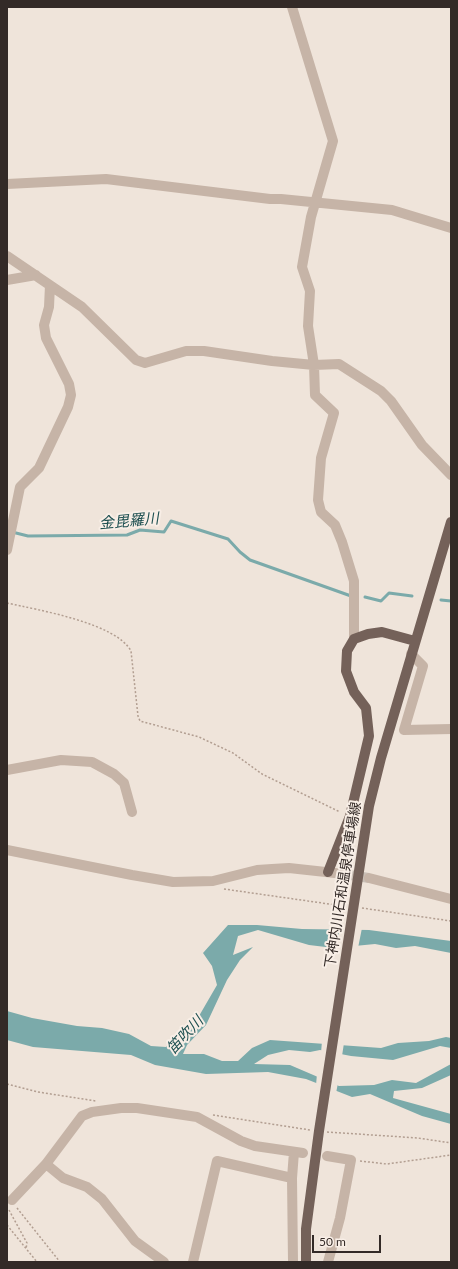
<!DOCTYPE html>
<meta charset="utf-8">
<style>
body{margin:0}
#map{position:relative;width:458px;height:1269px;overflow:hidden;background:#efe4da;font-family:Lato,sans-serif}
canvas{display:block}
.frame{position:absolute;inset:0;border:8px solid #332a27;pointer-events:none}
.scale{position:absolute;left:312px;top:1235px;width:69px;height:18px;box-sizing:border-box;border:2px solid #332a27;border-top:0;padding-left:5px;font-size:12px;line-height:14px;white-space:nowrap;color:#332a27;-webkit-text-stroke:3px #f8eee6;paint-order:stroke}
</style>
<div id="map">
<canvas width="458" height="1269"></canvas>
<div class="frame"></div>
<div class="scale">50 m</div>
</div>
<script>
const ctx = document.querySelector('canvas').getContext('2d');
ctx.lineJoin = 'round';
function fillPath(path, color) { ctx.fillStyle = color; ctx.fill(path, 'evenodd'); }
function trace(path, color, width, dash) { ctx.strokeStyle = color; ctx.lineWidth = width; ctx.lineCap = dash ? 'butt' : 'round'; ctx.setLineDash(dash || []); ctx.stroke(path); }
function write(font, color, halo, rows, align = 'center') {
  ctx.font = font + ' Lato,"Noto Sans JP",sans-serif'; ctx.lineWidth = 4; ctx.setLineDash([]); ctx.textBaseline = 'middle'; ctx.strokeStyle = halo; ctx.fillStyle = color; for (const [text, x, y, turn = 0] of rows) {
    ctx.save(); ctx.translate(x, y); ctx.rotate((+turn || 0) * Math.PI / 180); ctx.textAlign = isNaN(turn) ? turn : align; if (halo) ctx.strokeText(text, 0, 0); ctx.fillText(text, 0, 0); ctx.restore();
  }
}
fillPath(new Path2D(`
 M 228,925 L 257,925 L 302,929 L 369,930 L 451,941 L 451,953 L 415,946 L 396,948 L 375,944 L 334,948 L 309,945 L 258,930 L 238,936 L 233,955 L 253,947 L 240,960 L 227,980 L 206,1025 L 187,1045 L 183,1054 L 204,1054 L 222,1061 L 238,1061 L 252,1048 L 270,1040 L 381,1048 L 398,1043 L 429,1041 L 446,1037 L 451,1038 L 451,1048 L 440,1046 L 393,1060 L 351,1056 L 320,1050 L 310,1052 L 289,1050 L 268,1055 L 254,1064 L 290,1065 L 339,1086 L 374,1085 L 392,1080 L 416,1083 L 451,1064 L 451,1075 L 422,1088 L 394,1091 L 393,1098 L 451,1114 L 451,1124 L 422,1116 L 370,1094 L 352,1097 L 306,1079 L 268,1072 L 206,1074 L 155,1065 L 131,1055 L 33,1047 L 7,1040 L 7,1011 L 32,1018 L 77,1026 L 102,1028 L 129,1034 L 151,1046 L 166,1047 L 199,1016 L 217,985 L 212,966 L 203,953 Z`), '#7baaaa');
fillPath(new Path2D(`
 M 340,927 L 362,928 L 358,948 L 336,949 Z
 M 322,1041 L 344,1043 L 342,1056 L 321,1053 Z
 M 317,1074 L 338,1083 L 336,1093 L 316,1085 Z`), '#efe4da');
trace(new Path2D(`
 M 12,532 L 28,536 L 127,535 L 140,530 L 164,532 L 171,521 L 228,539 L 240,552 L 250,560 L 351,596
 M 365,597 L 381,601 L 389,593 L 412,596
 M 441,600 L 451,601`), '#7baaaa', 3);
trace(new Path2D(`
 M 344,874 L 369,878`), '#c9bfb6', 10, [10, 5]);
trace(new Path2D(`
 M 7,603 C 38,610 116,623 131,651 L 138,716 L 140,721 L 199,737 L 233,753 L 262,774 L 340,812
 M 224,889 L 343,906
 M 362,908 L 451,921
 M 7,1084 L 38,1092 L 96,1101
 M 213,1115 L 310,1130
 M 327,1132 L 418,1138 L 451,1143
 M 360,1161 L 387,1164 L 451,1155
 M 17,1208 L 60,1262
 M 9,1210 L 27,1243 L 26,1249
 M 7,1225 L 37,1262`), '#b29e91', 1.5, [2, 2]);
trace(new Path2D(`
 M 292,7 L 333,141 L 311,217 L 302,267 L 310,291 L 308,326 L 314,365 L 315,395 L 334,413 L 321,458 L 318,500 L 321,512 L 335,525 L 342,542 L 354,581 L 354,639
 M 7,184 L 106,179 L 270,199 L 281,199 L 392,210 L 451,228
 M 7,256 L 82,307 L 136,360 L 145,363 L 186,351 L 204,351 L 272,361 L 314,365 L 339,364 L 381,391 L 391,401 L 422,445 L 451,475
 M 7,280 L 36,275
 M 7,550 L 20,487 L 39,468 L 68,407 L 71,395 L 69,384 L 46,338 L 44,325 L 49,307 L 50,285
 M 411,654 L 423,666 L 404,730 L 451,729
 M 7,770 L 61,760 L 92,762 L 114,774 L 124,783 L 132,812
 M 7,850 L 132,875 L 173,882 L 213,881 L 257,870 L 272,869 L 289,868 L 344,874
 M 369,878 L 451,899
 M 327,1156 L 351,1160 L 340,1218 L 328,1262
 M 46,1164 L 63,1178 L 87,1187 L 102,1199 L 135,1241 L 164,1262
 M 12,1200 L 46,1164 L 82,1116 L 92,1112 L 121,1108 L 137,1108 L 197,1117 L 241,1141 L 255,1146 L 303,1153
 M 193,1262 L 217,1161 L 292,1178
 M 293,1262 L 292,1178 L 294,1152`), '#c6b4a7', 10);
trace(new Path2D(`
 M 328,872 L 350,816 L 369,736 L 366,708 L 354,692 L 346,671 L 347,651 L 354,639 L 368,634 L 382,632 L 415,641
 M 306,1262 L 306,1229 L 319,1131 L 369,806 L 381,758 L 451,522`), '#746159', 10);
write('14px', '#332a27', '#f8eee6', [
 ["下神内川石和温泉停車場線",343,885,-81]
]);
write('italic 15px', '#205152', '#f8eee6', [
 ["金毘羅川",129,521,-5],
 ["笛吹川",185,1035,-47]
]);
</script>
